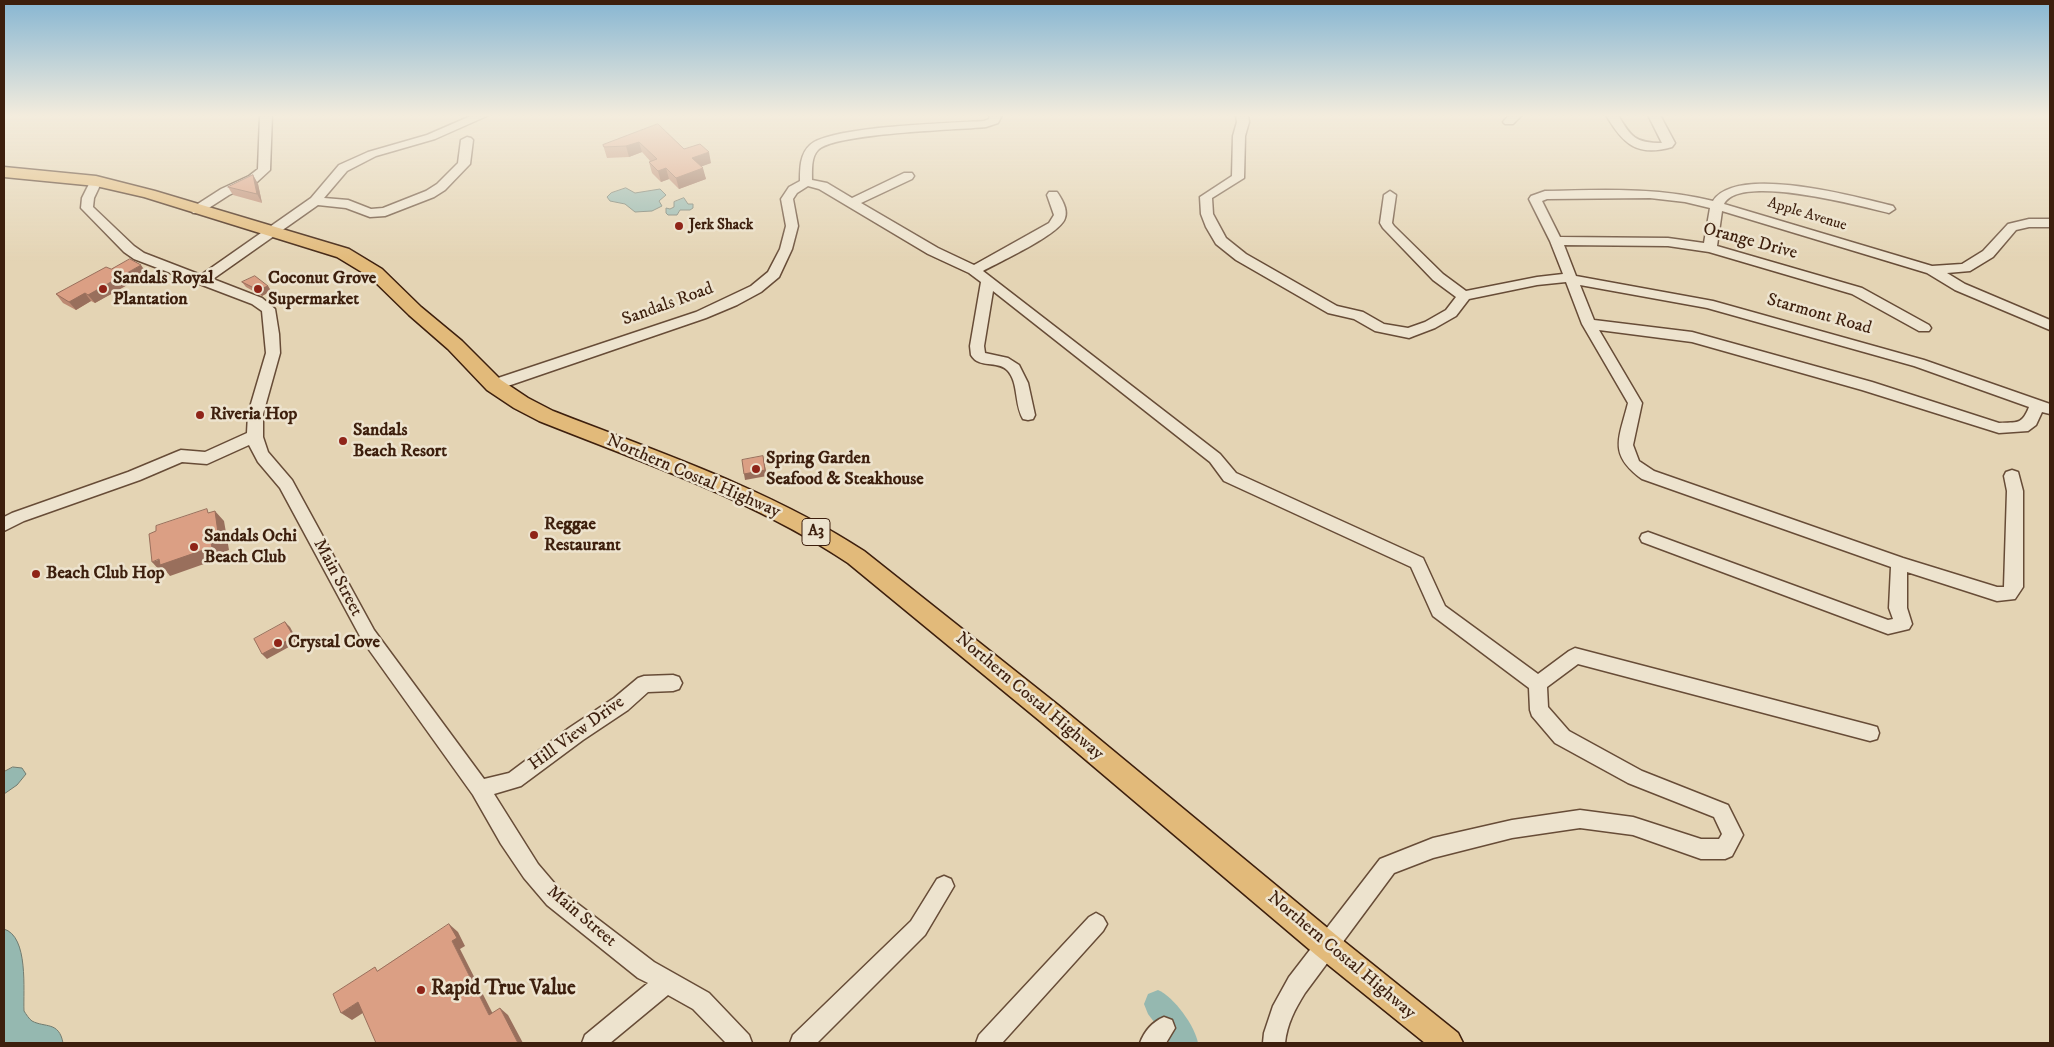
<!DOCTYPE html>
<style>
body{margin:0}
#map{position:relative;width:2054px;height:1047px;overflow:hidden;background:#e4d4b4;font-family:"IM FELL DW Pica",serif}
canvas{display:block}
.frame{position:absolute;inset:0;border:5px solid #3d1f0d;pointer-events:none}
</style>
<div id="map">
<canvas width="2054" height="1047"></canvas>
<div class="frame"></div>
</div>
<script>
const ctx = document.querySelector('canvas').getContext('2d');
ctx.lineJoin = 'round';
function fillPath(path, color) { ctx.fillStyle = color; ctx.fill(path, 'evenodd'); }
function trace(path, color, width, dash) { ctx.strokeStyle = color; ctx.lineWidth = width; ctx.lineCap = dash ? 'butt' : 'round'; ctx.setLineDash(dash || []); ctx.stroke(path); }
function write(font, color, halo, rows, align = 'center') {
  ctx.font = font + ' "IM FELL DW Pica",serif'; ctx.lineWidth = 5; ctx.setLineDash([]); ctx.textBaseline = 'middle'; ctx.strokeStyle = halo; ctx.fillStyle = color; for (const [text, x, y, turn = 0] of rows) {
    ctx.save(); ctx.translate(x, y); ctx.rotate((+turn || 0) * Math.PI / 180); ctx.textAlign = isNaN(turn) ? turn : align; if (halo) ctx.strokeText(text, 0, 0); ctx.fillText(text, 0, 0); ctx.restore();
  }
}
const water = new Path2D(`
 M 626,188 L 635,193 L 660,189 L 666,195 L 659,201 L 662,206 L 652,211 L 635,212 L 625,204 L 610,201 L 607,197 L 611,193 Z
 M 684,198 L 688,204 L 693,204 L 693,208 L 690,210 L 680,210 L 677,215 L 668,215 L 666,213 L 666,208 L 670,209 L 674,207 L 674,202 Z
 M 13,767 L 22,768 L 26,774 L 17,785 L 4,794 L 4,772 Z
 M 4,929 C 29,936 23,991 24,1011 C 26,1014 29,1019 32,1021 C 45,1028 59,1021 63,1043 L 4,1043 Z`);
fillPath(water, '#95b8b0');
trace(water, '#727b6f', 1);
fillPath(new Path2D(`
 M 1158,990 C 1174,997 1195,1026 1198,1043 L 1170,1043 L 1148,1014 L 1144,1004 L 1148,994 Z`), '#95b8b0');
const minor = new Path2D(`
 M 260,115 L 272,115 L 270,170 L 257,182 L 229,195 L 201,213 L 193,213 L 191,210 L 193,207 L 221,189 L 249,176 L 258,169 Z
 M 473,115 L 489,115 L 435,139 L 376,156 L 347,171 L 324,198 L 348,200 L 371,209 L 383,208 L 426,191 L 437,184 L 458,163 L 461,140 L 467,137 L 471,138 L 473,140 L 470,164 L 445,190 L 434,197 L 385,216 L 370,217 L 346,208 L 318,205 L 213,279 L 262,298 L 275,309 L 279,334 L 280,353 L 263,414 L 263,437 L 268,452 L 292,480 L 374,630 L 484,779 L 509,773 L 569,728 L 614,698 L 638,678 L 644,676 L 673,675 L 679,677 L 682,683 L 679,689 L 673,691 L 648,692 L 628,710 L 583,740 L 521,786 L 494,794 L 538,864 L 561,891 L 654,962 L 709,993 L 749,1035 L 752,1043 L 726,1043 L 693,1009 L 668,995 L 610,1043 L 582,1043 L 585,1035 L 648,983 L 638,978 L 547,905 L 524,878 L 501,844 L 473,795 L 362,640 L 280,488 L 258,462 L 249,445 L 207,464 L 182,462 L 140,480 L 24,521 L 4,531 L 4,517 L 12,513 L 128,472 L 176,452 L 181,450 L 205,452 L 247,433 L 248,414 L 266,353 L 262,311 L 252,304 L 134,259 L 124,252 L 81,208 L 82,198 L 92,178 L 96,177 L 102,181 L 94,198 L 93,207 L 134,246 L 144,253 L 201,275 L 311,198 L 339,165 L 368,152 L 427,135 Z
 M 990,115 L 1002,115 L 998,123 L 986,127 C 957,130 834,133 818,150 C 811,157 812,170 812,180 L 827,183 L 852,198 L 904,173 L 912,173 L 914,176 L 912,179 L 861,203 L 938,248 L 974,265 L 1049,223 L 1054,215 L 1047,195 L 1049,192 L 1057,192 C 1062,199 1068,210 1065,218 C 1061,234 999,262 983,271 L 1220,454 L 1236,473 L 1423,558 L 1445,606 L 1538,674 L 1569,651 L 1575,648 L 1870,725 L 1877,727 L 1879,733 L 1877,739 L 1870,741 L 1578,664 L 1547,687 L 1548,707 L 1569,731 L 1642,771 L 1728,805 L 1743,835 L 1732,856 L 1725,859 L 1701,859 L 1633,835 L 1580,828 L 1512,838 L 1433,858 L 1394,873 L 1305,993 C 1295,1009 1287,1024 1285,1043 L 1263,1043 L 1264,1033 L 1273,1006 L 1289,977 L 1380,859 L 1433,838 L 1512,820 L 1580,810 L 1633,817 L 1701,839 L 1719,839 L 1722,834 L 1714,817 L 1628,783 L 1555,743 L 1532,716 L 1530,710 L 1529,688 L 1433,616 L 1411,567 L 1224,481 L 1210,462 L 993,291 L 984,346 L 985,353 L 1008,358 L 1019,365 L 1028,383 L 1035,415 L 1033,419 L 1028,420 L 1023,419 C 1014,404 1019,382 1007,370 C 997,360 979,369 971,355 L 970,346 L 981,282 L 969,273 L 928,254 L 819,189 L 808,186 L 797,193 L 793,199 L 798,226 L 792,249 L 779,277 L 761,292 L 737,305 L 706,318 L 499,389 L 489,389 L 487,385 L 489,381 L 696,312 L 751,286 L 768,272 L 780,249 L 786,226 L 781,199 L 789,187 L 800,181 C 800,168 800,154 810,145 C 831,126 951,123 984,121 L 989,119 Z
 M 1236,115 L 1248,115 L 1249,122 L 1245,136 L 1244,178 L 1212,198 L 1213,214 L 1226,238 L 1246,254 L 1337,306 L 1363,312 L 1384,324 L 1408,328 L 1425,322 L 1446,310 L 1456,297 L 1433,280 L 1383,228 L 1380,223 L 1384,195 L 1390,191 L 1396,195 L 1392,223 L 1394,226 L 1443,274 L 1466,291 L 1537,277 L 1563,274 L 1550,241 L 1529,199 L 1531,196 L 1545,191 C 1602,190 1657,187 1713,201 C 1737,164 1856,197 1893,206 L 1895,209 L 1889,213 C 1861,206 1739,173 1724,204 L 1932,266 L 1962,264 L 1983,251 L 2008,224 L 2029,219 L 2050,219 L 2050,227 L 2029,227 L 2016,230 L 1993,257 L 1970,271 L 1947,273 L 1965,284 L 2050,320 L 2050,330 L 1955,290 L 1927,273 L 1722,211 L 1717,246 L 1862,288 L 1929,325 L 1931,328 L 1929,331 L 1919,331 L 1852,294 L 1709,252 L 1668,246 L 1564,245 L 1576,276 L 1713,301 L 1924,360 L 2050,404 L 2050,414 L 2042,412 L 2036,425 L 2028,431 L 1999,433 L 1862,390 L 1692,342 L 1599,330 L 1642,403 L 1633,445 L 1639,461 L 1654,471 L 1903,558 L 1997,587 L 2004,587 L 2007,491 L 2004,476 L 2006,472 L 2012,470 L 2018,472 L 2023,491 L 2023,587 L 2015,599 L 1997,601 L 1907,572 L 1907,608 L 1912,624 L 1909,629 L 1888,634 L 1642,542 L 1640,538 L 1642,534 L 1648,532 L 1888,620 L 1893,619 L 1889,608 L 1891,567 L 1642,479 C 1608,454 1619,439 1628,403 L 1582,324 L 1566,282 L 1537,285 L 1469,299 L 1456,316 L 1435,328 L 1414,336 L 1409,338 L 1375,331 L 1354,319 L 1328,313 L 1236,260 L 1216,244 L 1206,227 L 1201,214 L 1200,197 L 1232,176 L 1233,136 L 1237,122 ZM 1650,198 L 1685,202 L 1710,208 L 1704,243 L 1668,238 L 1560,237 L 1542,201 L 1547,199 ZM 1580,285 L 1707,308 L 1914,366 L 2029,407 C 2022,425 2017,422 1999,423 L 1872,382 L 1692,332 L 1594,320 Z
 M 1509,115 L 1522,115 L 1513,124 L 1505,124 L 1503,122 Z
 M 1606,115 L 1618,115 C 1631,137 1635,143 1662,143 L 1648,115 L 1660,115 L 1675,143 L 1672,147 C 1637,157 1623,144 1606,115 Z
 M 944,876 L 951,879 L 954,886 L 925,935 L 817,1043 L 790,1043 L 793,1035 L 911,921 L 937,879 Z
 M 1096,913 L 1103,917 L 1107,924 L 1103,931 L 1002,1043 L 976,1043 L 979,1035 L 1089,917 Z
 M 1164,1017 L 1172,1020 L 1175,1028 L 1166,1043 L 1140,1043 C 1144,1032 1152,1022 1164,1017 Z`);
const major = new Path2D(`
 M 4,167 L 96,176 L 155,191 L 349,249 L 382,269 L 421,307 L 462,341 L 501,380 L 528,398 L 553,411 C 658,452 769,489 864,551 L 1058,705 L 1336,935 L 1458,1033 L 1463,1043 L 1425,1043 L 1316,955 L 1040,721 L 848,563 C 754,500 644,463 539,421 L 514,408 L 487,390 L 448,349 L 409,315 L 370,277 L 337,257 L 144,197 L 96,186 L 4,177 Z`);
trace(minor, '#674c37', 3);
trace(major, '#3d1f0d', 3);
fillPath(minor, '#ede3ce');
fillPath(major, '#e2ba7a');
fillPath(new Path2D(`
 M 658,124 L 684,149 L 711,163 L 701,166 L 706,179 L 679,189 L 669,179 L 661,182 L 652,173 L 649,162 L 651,162 L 642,152 L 629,157 L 607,158 L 603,145 Z
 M 253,175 L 258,184 L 262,203 L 233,195 L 228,187 Z
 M 111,269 L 147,274 L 95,303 L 91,301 L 76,310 L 63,303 L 56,294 Z
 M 242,282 L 268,286 L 271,291 L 262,296 L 246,287 Z`), '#bc8972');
fillPath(new Path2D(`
 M 639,142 L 642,152 L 629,157 L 626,146 Z
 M 709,152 L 711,163 L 695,169 L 692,158 Z
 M 666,168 L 669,179 L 661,182 L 658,171 Z
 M 703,168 L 706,179 L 679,189 L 676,178 Z
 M 253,175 L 258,184 L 262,203 L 257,194 Z
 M 141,265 L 147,274 L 95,303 L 88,295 Z
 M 268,286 L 271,291 L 262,296 L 258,290 Z
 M 85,293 L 91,301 L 76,310 L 69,302 Z
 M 763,456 L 767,476 L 745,480 L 744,474 Z
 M 215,511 L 224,521 L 229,550 L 221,553 L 221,558 L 170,576 L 166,571 L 162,573 L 152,562 L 211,543 Z
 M 285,622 L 290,627 L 298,642 L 267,659 L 262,654 Z
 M 449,924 L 458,932 L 465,946 L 460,949 L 497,1022 L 489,1015 L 452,941 Z
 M 358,1002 L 369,1009 L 352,1020 L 341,1013 Z
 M 500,1008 L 508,1015 L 523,1043 L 518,1043 Z`), '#996f5c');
const building = new Path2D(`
 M 658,124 L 684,149 L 700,144 L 709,152 L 692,158 L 703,168 L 676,178 L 666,168 L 658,171 L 649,162 L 657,159 L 639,142 L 626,146 L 604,147 L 603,145 Z
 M 253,175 L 257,194 L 228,187 Z
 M 130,259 L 141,265 L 88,295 L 85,293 L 69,302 L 56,294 L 106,267 L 111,269 Z
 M 255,276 L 268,286 L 258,290 L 242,282 Z
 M 763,456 L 765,470 L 744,474 L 742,460 Z
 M 207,509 L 208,513 L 215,511 L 219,540 L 211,543 L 212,547 L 160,565 L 159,559 L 152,562 L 149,534 L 156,531 L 156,526 Z
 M 285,622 L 294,637 L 262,654 L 254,639 Z
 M 449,924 L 457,938 L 452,941 L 489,1015 L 500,1008 L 518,1043 L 376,1043 L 358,1002 L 341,1013 L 333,994 L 375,967 L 377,971 Z`);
fillPath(building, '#db9f84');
trace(building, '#996f5c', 1);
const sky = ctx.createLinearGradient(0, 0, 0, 262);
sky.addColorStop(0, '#87b6d2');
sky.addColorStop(0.44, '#f3ecdd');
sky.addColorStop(1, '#f3ecdd00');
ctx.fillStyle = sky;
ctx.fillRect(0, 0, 2054, 262);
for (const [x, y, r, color] of [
 [679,226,5,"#8f2418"],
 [103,289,5,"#8f2418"],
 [258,289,5,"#8f2418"],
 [200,415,5,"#8f2418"],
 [343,441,5,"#8f2418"],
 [756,469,5,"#8f2418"],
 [534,535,5,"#8f2418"],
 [194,547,5,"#8f2418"],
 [36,574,5,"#8f2418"],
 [278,643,5,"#8f2418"],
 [421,990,5,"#8f2418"]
]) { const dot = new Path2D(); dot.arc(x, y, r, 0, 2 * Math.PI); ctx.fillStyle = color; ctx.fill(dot); trace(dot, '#ede3ce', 2); }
write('15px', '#3d1f0d', '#ede3ce', [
 ["Apple Avenue",1807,215,17]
]);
write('bold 15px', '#3d1f0d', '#ede3ce', [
 ["Jerk Shack",689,226]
], 'left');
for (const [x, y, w] of [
 [816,532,28]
]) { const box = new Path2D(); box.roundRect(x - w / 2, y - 13.5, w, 27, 4); ctx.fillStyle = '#ede3ce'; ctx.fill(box); trace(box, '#3d1f0d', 1); }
write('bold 16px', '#3d1f0d', null, [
 ["A3",816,532]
]);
write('18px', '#3d1f0d', '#ede3ce', [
 ["Orange Drive",1750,242,15],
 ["Sandals Road",668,305,-20],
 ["Starmont Road",1819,315,16],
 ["Northern Costal Highway",693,477,23],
 ["Main Street",337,578,62],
 ["Northern Costal Highway",1029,697,40],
 ["Hill View Drive",577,734,-36],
 ["Main Street",581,917,40],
 ["Northern Costal Highway",1341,956,40]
]);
write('bold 18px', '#3d1f0d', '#ede3ce', [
 ["Sandals Royal",113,279],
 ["Plantation",113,300],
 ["Coconut Grove",268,279],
 ["Supermarket",268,300],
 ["Riveria Hop",210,415],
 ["Sandals",353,431],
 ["Beach Resort",353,452],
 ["Spring Garden",766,459],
 ["Seafood & Steakhouse",766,480],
 ["Reggae",544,525],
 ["Restaurant",544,546],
 ["Sandals Ochi",204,537],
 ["Beach Club",204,558],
 ["Beach Club Hop",46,574],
 ["Crystal Cove",288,643]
], 'left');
write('bold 21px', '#3d1f0d', '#ede3ce', [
 ["Rapid True Value",431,990]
], 'left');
</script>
